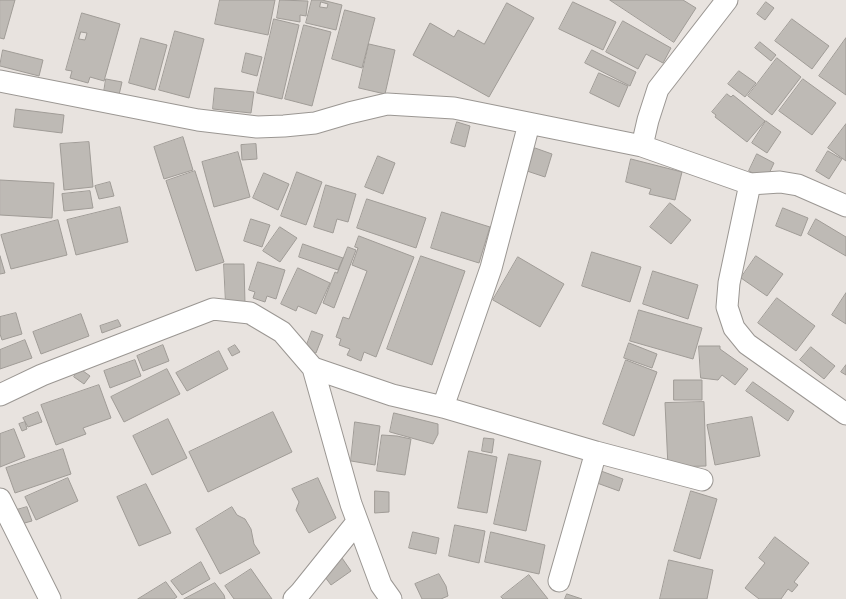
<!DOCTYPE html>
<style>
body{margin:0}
canvas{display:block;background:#e8e3df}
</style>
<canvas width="846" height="599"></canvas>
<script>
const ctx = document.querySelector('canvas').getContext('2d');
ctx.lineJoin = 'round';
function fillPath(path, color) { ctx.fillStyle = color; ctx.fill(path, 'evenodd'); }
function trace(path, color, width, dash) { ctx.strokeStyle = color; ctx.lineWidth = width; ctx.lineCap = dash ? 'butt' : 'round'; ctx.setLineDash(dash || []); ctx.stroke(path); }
const building = new Path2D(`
 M 0,0 L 15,0 L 4,39 L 0,38 Z
 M 220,0 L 275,0 L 268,35 L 215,24 Z
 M 280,0 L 308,1 L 306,16 L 300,15 L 300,22 L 277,18 Z
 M 312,0 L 322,0 L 342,5 L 336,30 L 306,23 ZM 321,2 L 328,4 L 327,8 L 320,7 Z
 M 610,0 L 683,0 L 696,8 L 674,42 Z
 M 573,2 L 616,22 L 603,50 L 559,29 Z
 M 766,2 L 774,8 L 765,20 L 757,14 Z
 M 507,3 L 534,18 L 489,97 L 413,55 L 430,23 L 454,37 L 458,30 L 484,44 Z
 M 345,10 L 375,18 L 362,68 L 332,59 Z
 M 82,13 L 120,24 L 104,81 L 90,77 L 88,83 L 70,78 L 72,71 L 66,70 ZM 81,32 L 87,33 L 85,40 L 79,39 Z
 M 274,19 L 299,25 L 282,99 L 257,93 Z
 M 792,19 L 829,46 L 812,69 L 775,41 Z
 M 623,21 L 671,48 L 663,63 L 646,54 L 638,69 L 606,52 Z
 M 304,25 L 331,32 L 312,106 L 285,99 Z
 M 175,31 L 204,39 L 189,98 L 159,90 Z
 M 141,38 L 167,45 L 155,90 L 129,83 Z
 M 846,38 L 846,95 L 819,76 Z
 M 760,42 L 776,55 L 771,61 L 755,48 Z
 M 369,44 L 395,50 L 385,94 L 359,88 Z
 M 3,50 L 43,60 L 39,76 L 0,66 Z
 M 592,50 L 636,72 L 630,86 L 585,63 Z
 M 246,53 L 262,57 L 257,76 L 242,72 Z
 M 777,58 L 801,77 L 772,115 L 748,96 Z
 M 739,71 L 756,83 L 745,97 L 728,84 Z
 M 599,73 L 628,86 L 619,107 L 590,93 Z
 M 106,79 L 122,82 L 119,95 L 104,92 Z
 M 803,79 L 836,103 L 812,135 L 779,111 Z
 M 215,88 L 254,92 L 251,113 L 213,109 Z
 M 727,94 L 731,97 L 733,95 L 765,121 L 747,142 L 715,117 L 716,115 L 712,112 Z
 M 16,109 L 64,115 L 62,133 L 14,127 Z
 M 766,121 L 781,132 L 767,153 L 752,143 Z
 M 457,122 L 470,126 L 465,147 L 451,143 Z
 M 846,124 L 846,161 L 828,148 Z
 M 183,137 L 193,170 L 164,179 L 154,147 Z
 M 89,142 L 93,187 L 64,190 L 60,144 Z
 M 256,144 L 257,159 L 242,160 L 241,145 Z
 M 535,148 L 552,154 L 545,177 L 527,171 Z
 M 828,151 L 842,159 L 829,179 L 816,171 Z
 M 238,152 L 250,197 L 214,207 L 202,162 Z
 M 757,154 L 774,163 L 766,180 L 749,171 Z
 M 378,156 L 395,163 L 383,194 L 365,187 Z
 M 631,159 L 682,172 L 675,200 L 649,194 L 651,189 L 626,182 Z
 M 195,171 L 224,262 L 196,271 L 166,181 Z
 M 297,172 L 322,182 L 306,225 L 281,216 Z
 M 264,173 L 289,184 L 278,210 L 253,198 Z
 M 0,180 L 54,183 L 52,218 L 0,215 Z
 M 110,182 L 114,196 L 99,199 L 95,186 Z
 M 326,185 L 356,194 L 348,222 L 337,219 L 333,233 L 314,227 Z
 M 90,191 L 93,208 L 64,211 L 62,194 Z
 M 367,199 L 426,218 L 416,248 L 357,228 Z
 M 670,203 L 691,220 L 671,244 L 650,227 Z
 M 120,207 L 128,242 L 76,255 L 67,220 Z
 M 783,208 L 808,218 L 801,236 L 776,226 Z
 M 442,212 L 490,227 L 479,263 L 431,248 Z
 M 251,219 L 270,225 L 262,247 L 244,241 Z
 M 816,219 L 846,237 L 846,256 L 808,234 Z
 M 58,220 L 67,255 L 11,269 L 1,235 Z
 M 280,227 L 297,238 L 280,262 L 263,251 Z
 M 359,236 L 414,257 L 376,357 L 364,352 L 361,361 L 347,355 L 350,349 L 339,345 L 341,339 L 336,337 L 343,317 L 349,319 L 367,271 L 352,265 L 358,248 L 355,247 Z
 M 303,244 L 343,258 L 338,270 L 299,257 Z
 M 348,247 L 356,250 L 334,308 L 323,303 L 335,272 L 337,273 Z
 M 592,252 L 641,267 L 630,302 L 582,286 Z
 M 0,256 L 5,273 L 0,274 Z
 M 421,256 L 465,271 L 432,365 L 387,349 Z
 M 756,256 L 783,274 L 767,296 L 741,278 Z
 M 518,257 L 564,284 L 540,327 L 493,300 Z
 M 258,262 L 285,270 L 276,299 L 267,296 L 265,302 L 253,298 L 255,292 L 249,290 Z
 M 224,264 L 244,264 L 245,304 L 226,304 Z
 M 298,268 L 330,283 L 316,314 L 298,306 L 296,311 L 281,304 Z
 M 653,271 L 698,285 L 688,319 L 643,304 Z
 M 846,293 L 846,324 L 832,315 Z
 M 777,298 L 815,326 L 796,351 L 758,323 Z
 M 639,310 L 702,328 L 693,359 L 630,341 Z
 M 16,313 L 22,334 L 2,340 L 0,334 L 0,317 Z
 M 81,314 L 89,336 L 41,354 L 33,332 Z
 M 118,320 L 121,326 L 102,333 L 100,326 Z
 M 312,331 L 323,335 L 316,353 L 305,350 Z
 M 25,340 L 32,358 L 0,369 L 0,350 Z
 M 629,343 L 657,354 L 652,368 L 624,358 Z
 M 163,345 L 169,361 L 143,371 L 137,356 Z
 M 235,345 L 240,352 L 232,356 L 228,349 Z
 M 699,346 L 720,346 L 720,349 L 748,369 L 735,385 L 722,375 L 718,380 L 701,378 Z
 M 811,347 L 835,366 L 824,379 L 800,360 Z
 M 219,351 L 228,369 L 187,391 L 176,373 Z
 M 135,360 L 141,376 L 110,388 L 104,371 Z
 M 626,360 L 657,372 L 634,436 L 603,424 Z
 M 846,365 L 846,375 L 841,372 Z
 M 79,368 L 90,376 L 84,384 L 74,377 Z
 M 167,369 L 180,394 L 124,422 L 111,397 Z
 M 674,380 L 702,380 L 702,400 L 674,400 Z
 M 753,382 L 794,411 L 788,421 L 746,391 Z
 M 99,385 L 111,418 L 83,428 L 86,434 L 56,445 L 41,405 Z
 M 704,402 L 706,466 L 668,467 L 665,403 Z
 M 38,412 L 42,422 L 28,427 L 23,418 Z
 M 273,412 L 292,452 L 208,492 L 189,452 Z
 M 394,413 L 438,424 L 438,434 L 433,444 L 390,432 Z
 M 752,417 L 760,456 L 715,465 L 707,425 Z
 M 168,419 L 187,458 L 152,475 L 133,436 Z
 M 25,422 L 27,429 L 22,431 L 19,424 Z
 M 355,422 L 380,426 L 375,465 L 351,461 Z
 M 14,429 L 25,457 L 0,467 L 0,434 Z
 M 382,435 L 397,436 L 411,439 L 405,475 L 377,471 Z
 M 484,438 L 494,439 L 492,453 L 482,451 Z
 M 63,449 L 71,474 L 15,493 L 6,468 Z
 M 469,451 L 497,457 L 487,513 L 458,508 Z
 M 509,454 L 541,461 L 526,531 L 494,524 Z
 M 601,471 L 623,479 L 619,491 L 597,483 Z
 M 68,478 L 78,501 L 36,520 L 25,497 Z
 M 318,478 L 336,518 L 309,533 L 296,510 L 299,502 L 292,489 Z
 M 146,484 L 171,533 L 139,546 L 117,497 Z
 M 375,491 L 389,492 L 389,512 L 375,513 Z
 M 691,491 L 717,499 L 700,559 L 674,551 Z
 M 27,507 L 32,521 L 17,525 L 13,511 Z
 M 232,507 L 237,515 L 245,519 L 251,529 L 254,544 L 260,553 L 220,574 L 196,529 Z
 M 455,525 L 485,531 L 479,563 L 449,556 Z
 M 413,532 L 439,538 L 436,554 L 409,548 Z
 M 491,532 L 545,545 L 539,574 L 485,562 Z
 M 775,537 L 809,563 L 794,582 L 798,585 L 792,592 L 788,589 L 781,599 L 759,599 L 745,588 L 765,563 L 759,558 Z
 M 342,558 L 351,571 L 331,585 L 322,573 Z
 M 669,560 L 713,570 L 707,599 L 660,599 Z
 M 201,562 L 210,579 L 182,595 L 171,581 Z
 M 251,569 L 272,599 L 234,599 L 225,586 Z
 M 439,574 L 446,586 L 448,596 L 441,599 L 422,599 L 415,584 Z
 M 529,575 L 548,599 L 503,599 L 501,597 Z
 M 166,582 L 177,597 L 174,599 L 138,599 Z
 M 215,583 L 224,595 L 225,599 L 184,599 Z
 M 567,594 L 582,599 L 565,599 Z`);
fillPath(building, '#bebab5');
trace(building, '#a09c97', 1);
const street = new Path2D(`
 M 0,81 L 198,120 L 257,127 L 284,126 L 315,123 L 349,113 L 387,104 L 454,108 L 642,146 L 750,184 L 780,182 L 798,185 L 846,206
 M 642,146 L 648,120 L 658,89 L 727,0
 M 750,184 L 729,283 L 727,307 L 734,328 L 747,344 L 846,414
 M 313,368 L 392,395 L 443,407 L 596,452 L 702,480
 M 0,395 L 42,375 L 213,309 L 250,313 L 282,332 L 313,368 L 351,504 L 381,585 L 391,599
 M 443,407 L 491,268 L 529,124
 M 0,499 L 50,599
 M 559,581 L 596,452
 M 294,599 L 300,593 L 357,522`);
trace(street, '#9b9793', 23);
trace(street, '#fff', 21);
</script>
